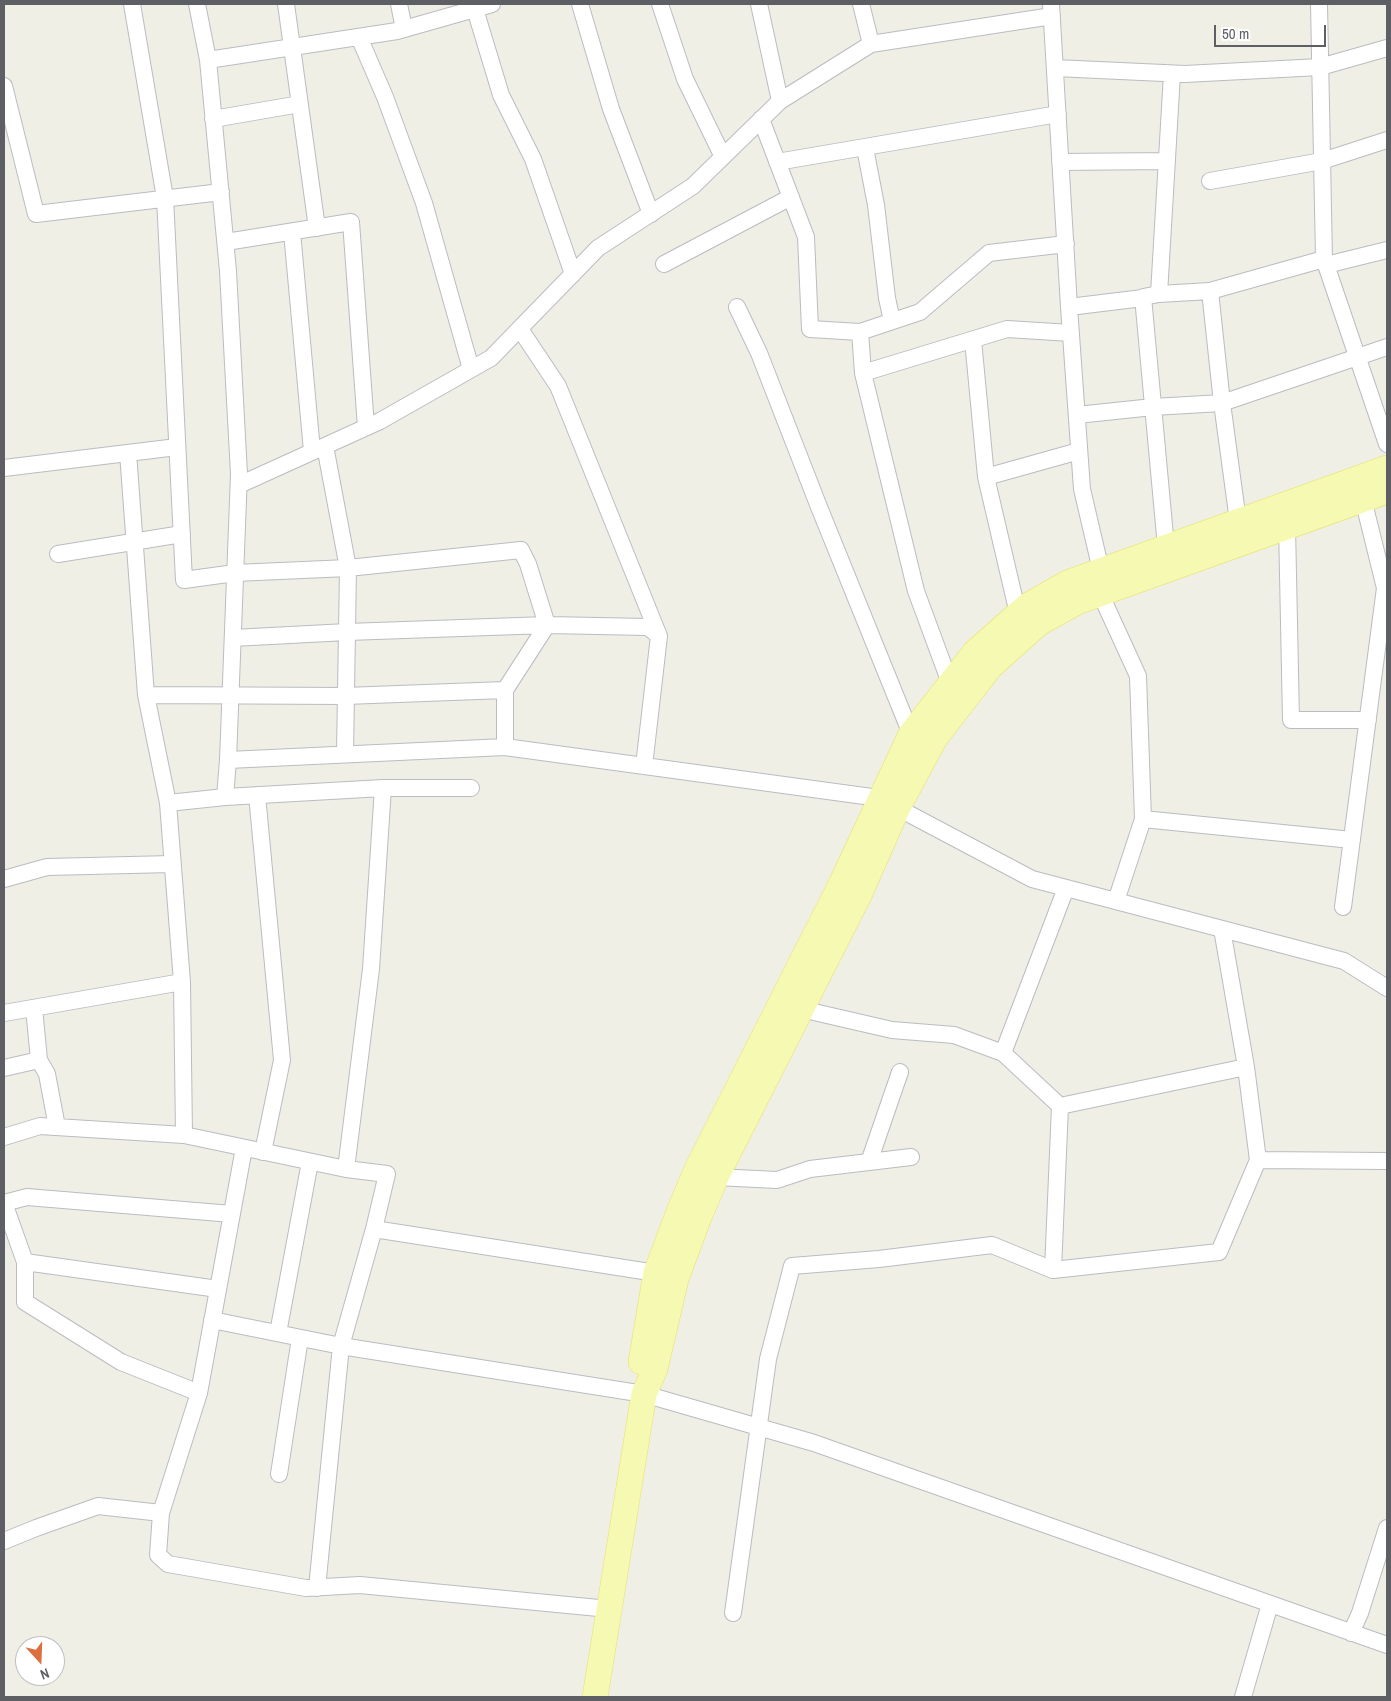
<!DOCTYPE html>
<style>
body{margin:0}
#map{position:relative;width:1391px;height:1701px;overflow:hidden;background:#efefe6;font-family:"Archivo Narrow",sans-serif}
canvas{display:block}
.frame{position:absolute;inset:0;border:5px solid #5e5f65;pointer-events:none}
.north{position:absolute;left:15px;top:1636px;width:50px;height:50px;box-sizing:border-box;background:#fff;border:1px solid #bfbfc1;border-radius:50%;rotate:160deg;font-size:14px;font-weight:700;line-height:20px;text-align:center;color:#5e5f65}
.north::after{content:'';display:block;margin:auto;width:18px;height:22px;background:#dd6e3e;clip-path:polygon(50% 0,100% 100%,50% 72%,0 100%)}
.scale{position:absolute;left:1214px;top:25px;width:112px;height:22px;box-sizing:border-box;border:2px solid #5e5f65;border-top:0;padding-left:6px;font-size:15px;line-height:18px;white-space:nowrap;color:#5e5f65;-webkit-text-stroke:4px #fff;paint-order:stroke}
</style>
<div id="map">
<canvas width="1391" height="1701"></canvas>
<div class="frame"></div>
<div class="north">N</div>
<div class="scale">50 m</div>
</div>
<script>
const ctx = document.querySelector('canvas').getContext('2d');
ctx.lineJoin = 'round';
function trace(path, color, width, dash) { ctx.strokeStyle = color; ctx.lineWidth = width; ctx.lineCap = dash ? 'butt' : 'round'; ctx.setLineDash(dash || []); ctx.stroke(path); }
const minor = new Path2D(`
 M 132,4 L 165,198 L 184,580 L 235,573 L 348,568 L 521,550 L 528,564 L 547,625
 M 197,4 L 208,60 L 397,31 L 492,4
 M 286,4 L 317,228
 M 399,4 L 404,29
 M 580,4 L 611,109 L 651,214
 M 660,4 L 685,79 L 723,157
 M 759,4 L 780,101
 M 861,4 L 871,44
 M 1051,4 L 1069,307 L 1143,298
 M 1319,4 L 1324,259 L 1387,444
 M 475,9 L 501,95 L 533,159 L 573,274
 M 359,37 L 385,97 L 424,203 L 471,369
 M 208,60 L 228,271 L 239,474 L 228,760 L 505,747 L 879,798 L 1032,879 L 1344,961 L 1387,988
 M 1055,68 L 1185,74 L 1320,67 L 1387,48
 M 4,86 L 36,214 L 221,192
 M 213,119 L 300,104
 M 761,119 L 806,237 L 810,329 L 860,332 L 863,373
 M 865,148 L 876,205 L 887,298 L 892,321
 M 777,162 L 1058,114
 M 1060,162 L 1167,161
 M 1210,181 L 1322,161 L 1387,140
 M 292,232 L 312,451
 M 226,242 L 351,222 L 366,427
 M 664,264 L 791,197
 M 1326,265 L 1387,250
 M 1159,294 L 1172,74
 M 737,307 L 759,353 L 819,507 L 911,734
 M 1069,307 L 1082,489 L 1103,579
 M 520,329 L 558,386 L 659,636 L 644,766
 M 860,332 L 920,312 L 989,253 L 1066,244
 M 973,340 L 986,477 L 1018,614
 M 1077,415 L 1153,407 L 1222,403 L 1210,291
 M 325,446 L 348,568 L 345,754
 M 128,453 L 146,695 L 345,696 L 505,690
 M 4,468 L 177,447
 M 986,477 L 1079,451
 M 239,485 L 380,421 L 491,358 L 598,248 L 693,186 L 780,101 L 871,44 L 1052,16
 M 1238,521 L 1222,403 L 1387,347
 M 1287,526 L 1291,720 L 1368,720
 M 1166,547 L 1143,297 L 1159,294 L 1210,291 L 1324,259
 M 58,554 L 182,534
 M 1100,593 L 1138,676 L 1143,819 L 1352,840
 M 233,638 L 347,632 L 547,625 L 648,627 L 659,636
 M 950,683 L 916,591 L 863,373 L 1007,329 L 1071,333
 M 146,695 L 168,803
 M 505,747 L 505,690 L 547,625
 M 257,795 L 282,1060 L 263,1152
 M 225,797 L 383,788
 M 4,879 L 47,867 L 172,864
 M 1116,901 L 1143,819
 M 1343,907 L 1385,588 L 1363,499
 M 1222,929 L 1246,1067 L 1258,1160 L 1387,1161
 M 182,982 L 168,803 L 225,797 L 228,760
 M 34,1008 L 39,1060 L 47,1074 L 57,1127
 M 801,1009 L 892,1030 L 954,1035 L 1003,1053 L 1066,888
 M 4,1013 L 182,982 L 184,1135 L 346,1169 L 387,1174 L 374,1229 L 656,1273
 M 1003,1053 L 1060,1106 L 1246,1067
 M 4,1068 L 39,1060
 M 4,1137 L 40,1126 L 184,1135
 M 869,1162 L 900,1072
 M 346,1169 L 371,969 L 383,788 L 471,788
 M 716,1177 L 777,1180 L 810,1169 L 911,1157
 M 25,1262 L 218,1289
 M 1053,1270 L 1219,1252 L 1258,1160
 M 212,1320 L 341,1346 L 644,1394 L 814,1443 L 1387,1645
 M 278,1333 L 310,1162
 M 199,1393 L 121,1362 L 25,1302 L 25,1262 L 4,1203 L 27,1197 L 232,1214
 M 279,1474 L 300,1338
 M 161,1513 L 199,1393 L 244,1148
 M 4,1541 L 36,1528 L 98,1506 L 161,1513 L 158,1555 L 168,1564 L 306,1588 L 360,1585 L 609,1609
 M 317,1588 L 341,1346 L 374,1229
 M 733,1613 L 768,1359 L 792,1266 L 879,1259 L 992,1245 L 1053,1270 L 1060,1106
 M 1351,1633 L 1360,1613 L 1387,1528
 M 1243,1697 L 1270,1604`);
const primary = new Path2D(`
 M 641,1362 L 656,1273 L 680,1209 L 697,1169 L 841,884 L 911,734 L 975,652 L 1027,606 L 1067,583 L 1387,468
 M 595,1697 L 644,1394 L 655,1369 L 676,1279 L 699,1217 L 716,1177 L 860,893 L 898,807 L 935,738 L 990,667 L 1039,623 L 1077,602 L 1387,491`);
trace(minor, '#bbbcc1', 18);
trace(primary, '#e8e166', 26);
trace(minor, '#fff', 16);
trace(primary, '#f5f9b1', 25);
</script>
